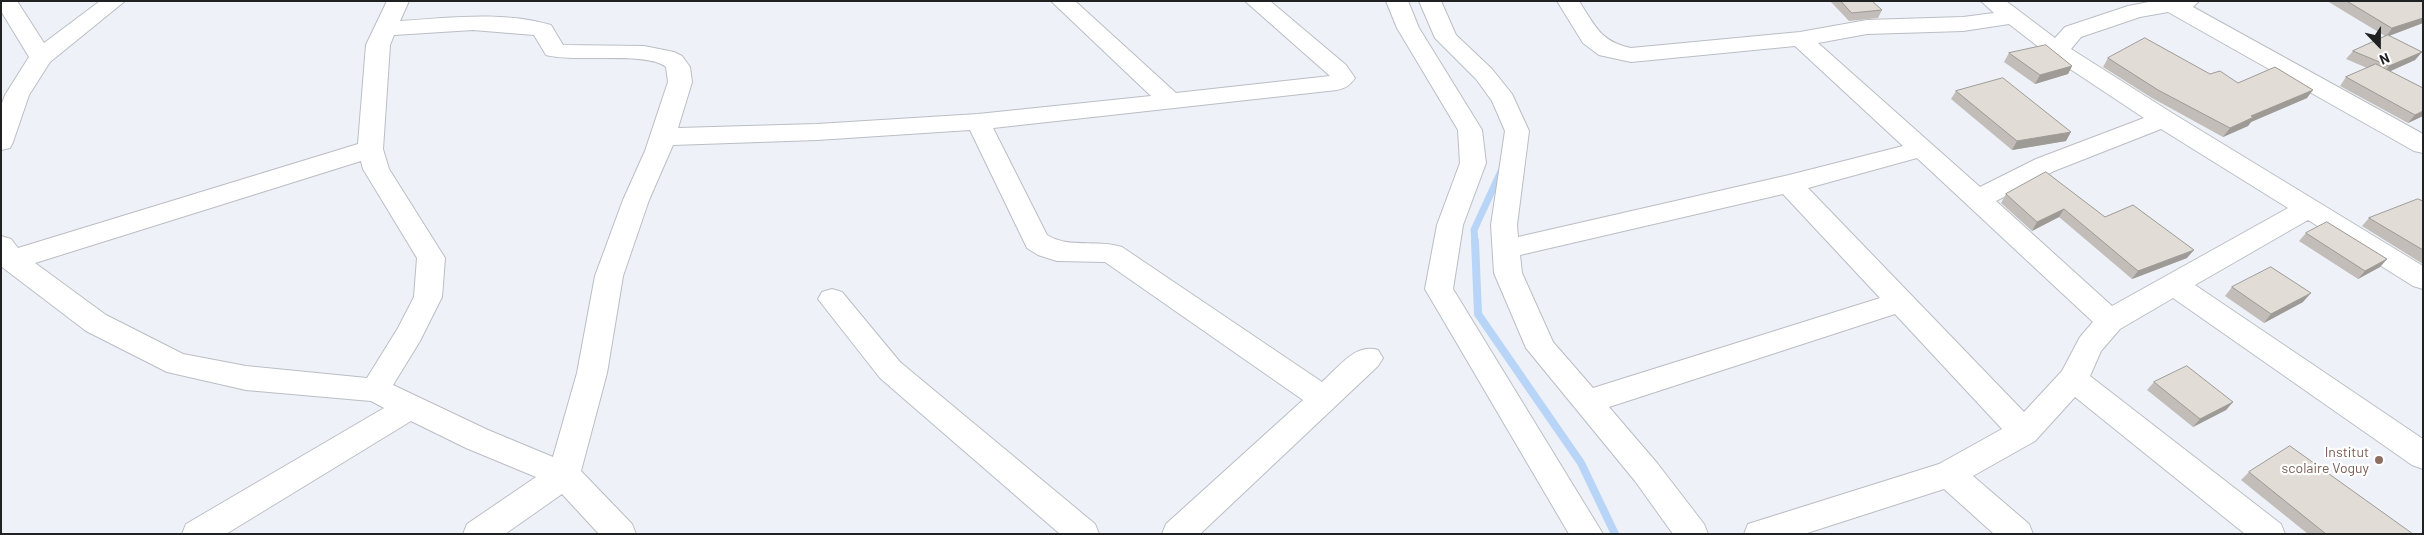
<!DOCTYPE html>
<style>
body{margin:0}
#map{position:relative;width:2424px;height:535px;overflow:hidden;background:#eef2f8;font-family:Barlow,sans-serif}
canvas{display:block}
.frame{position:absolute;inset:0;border:2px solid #1f2123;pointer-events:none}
.north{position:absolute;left:2354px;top:20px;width:50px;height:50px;-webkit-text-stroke:4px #fff;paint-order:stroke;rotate:158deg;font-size:14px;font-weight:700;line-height:20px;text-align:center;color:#1f2123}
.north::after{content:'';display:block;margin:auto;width:18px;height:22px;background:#1f2123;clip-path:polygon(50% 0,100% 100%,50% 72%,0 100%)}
</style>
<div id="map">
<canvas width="2424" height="535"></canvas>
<div class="frame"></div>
<div class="north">N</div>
</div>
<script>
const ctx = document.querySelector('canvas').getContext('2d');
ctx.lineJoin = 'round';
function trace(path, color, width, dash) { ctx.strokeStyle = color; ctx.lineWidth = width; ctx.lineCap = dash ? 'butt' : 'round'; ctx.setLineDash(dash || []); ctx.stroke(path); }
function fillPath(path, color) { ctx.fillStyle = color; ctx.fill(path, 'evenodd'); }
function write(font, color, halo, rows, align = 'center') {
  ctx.font = font + ' Barlow,sans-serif'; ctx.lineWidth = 4.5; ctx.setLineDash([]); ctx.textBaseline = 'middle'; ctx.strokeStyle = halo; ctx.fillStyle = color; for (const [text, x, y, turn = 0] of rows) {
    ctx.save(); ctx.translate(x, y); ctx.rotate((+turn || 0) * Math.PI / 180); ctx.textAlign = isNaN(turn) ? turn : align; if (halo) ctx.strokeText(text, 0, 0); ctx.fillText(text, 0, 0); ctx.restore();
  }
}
trace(new Path2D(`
 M 1475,242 L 1474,230 L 1502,169`), '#b8d5f7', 7);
trace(new Path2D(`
 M 1475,241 L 1478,314 L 1581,463 L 1615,534`), '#b8d5f7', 8);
const street = new Path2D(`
 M 1,1 L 17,1 L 44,43 L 100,1 L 125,1 L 50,62 L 29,95 L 13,142 L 10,148 L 1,150 L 1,106 L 5,95 L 29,57 L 1,11 Z
 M 387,1 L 409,1 L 400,21 C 450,18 502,11 551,25 L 563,45 L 644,46 L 674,52 L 682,56 L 690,67 L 692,82 L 678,128 L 817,124 L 978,114 L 1151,96 L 1051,1 L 1075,1 L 1176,93 L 1330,76 L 1245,1 L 1270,1 L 1346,65 L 1355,78 C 1350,85 1346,88 1337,90 L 993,128 L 1047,235 C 1070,249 1095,239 1122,247 L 1322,382 C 1339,367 1355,343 1378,350 L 1383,358 L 1378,366 L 1200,534 L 1162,534 L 1166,524 L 1303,400 L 1105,262 L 1057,261 L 1038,255 L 1027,248 L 970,130 L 817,140 L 673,145 L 649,200 L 623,276 L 607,373 L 581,471 L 632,524 L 636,534 L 599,534 L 562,494 L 505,534 L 463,534 L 467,524 L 536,477 L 466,448 L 411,421 L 226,534 L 182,534 L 186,524 L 384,408 L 371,401 L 246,390 L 167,372 L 86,331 L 2,267 L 1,236 L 11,239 L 18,248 L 358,144 L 366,45 ZM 473,30 L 534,35 L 546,55 C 575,63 647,51 666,67 L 668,82 L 645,151 L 623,200 L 595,276 L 577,373 L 553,457 L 488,430 L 393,385 L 420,341 L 442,297 L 445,258 L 389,169 L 383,149 L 390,45 L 394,35 ZM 361,161 L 363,169 L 417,258 L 414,297 L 398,328 L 367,378 L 246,366 L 183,354 L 106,315 L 35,263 Z
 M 1386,1 L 1408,1 L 1419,28 L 1482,130 L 1486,163 L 1463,225 L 1453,289 L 1603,534 L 1569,534 L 1425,289 L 1437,225 L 1460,163 L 1458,130 L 1397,28 Z
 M 1419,1 L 1441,1 L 1456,35 L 1492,69 L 1512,94 L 1529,131 L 1517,225 L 1518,237 L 1789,175 L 1903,146 L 1795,46 L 1631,62 L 1599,55 L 1583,43 L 1557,1 L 1579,1 C 1595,26 1601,42 1631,48 L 1800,32 L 1867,20 L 1963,17 L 1994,13 L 1981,1 L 2006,1 L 2055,38 L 2065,27 L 2128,6 L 2154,1 L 2199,1 L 2193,7 L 2423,134 L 2423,153 L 2414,151 L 2168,12 L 2140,17 L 2081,37 L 2071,49 L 2172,113 L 2423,266 L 2423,289 L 2413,286 L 2308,220 L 2195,285 L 2423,439 L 2423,469 L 2412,465 L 2173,298 L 2120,329 L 2101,351 L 2090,376 L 2281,524 L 2285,534 L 2245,534 L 2075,397 L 2035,441 L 1973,476 L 2029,524 L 2033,534 L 1994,534 L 1944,489 L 1804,534 L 1744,534 L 1748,524 L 1939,464 L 2002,429 L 1895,314 L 1609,407 L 1657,463 L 1704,524 L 1708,534 L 1673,534 L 1635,481 L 1526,348 L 1494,273 L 1491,225 L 1505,131 L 1492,101 L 1476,79 L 1435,38 ZM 2009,24 L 2049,55 L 2144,118 L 2036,159 L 1980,187 L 1818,43 L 1867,34 L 1963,31 ZM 2161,129 L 2288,208 L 2112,306 L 1996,201 L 2054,171 ZM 1917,158 L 2093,322 L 2080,337 L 2062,371 L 2024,412 L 1808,188 ZM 1783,194 L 1880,298 L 1593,388 L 1553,342 L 1522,273 L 1520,255 Z
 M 832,289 L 842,292 L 900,362 L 1095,524 L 1099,534 L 1060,534 L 880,378 L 818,299 L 822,292 Z`);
trace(street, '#babec4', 2);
fillPath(street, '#fff');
fillPath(new Path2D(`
 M 1830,1 L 1872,1 L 1882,10 L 1878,18 L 1849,21 Z
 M 2327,1 L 2423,1 L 2423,23 L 2389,36 L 2422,52 L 2415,60 L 2390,71 L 2423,116 L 2408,123 L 2340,86 L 2346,77 L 2367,68 L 2346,59 L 2353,51 L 2385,36 Z
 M 2009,53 L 2072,66 L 2068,74 L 2035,84 L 2004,62 Z
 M 2108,58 L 2210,74 L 2238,83 L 2307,98 L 2251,122 L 2248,126 L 2223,137 L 2152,98 L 2103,67 Z
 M 1956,91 L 2066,141 L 2012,150 L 1951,99 Z
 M 2006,194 L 2105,217 L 2187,258 L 2132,279 L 2059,217 L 2032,231 L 2001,203 Z
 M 2423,201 L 2423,264 L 2362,226 L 2369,218 Z
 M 2306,233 L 2387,259 L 2380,267 L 2358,279 L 2299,241 Z
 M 2232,287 L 2303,302 L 2264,323 L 2225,296 Z
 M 2154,382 L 2233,402 L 2226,410 L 2193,427 L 2147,390 Z
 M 2249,472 L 2413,534 L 2308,534 L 2241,480 Z`), '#c2bdb8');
fillPath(new Path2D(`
 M 2423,18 L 2423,23 L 2386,37 L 2392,28 Z
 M 2422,52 L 2415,60 L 2382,75 L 2389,66 Z
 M 2072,66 L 2068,74 L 2035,84 L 2040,75 Z
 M 2313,90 L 2307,98 L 2251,122 L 2248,126 L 2223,137 L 2230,128 L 2251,116 Z
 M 2423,111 L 2423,116 L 2408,123 L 2415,115 Z
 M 2071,132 L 2066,141 L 2012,150 L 2017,141 Z
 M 2064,209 L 2059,217 L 2032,231 L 2037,222 Z
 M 2194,250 L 2187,258 L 2132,279 L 2138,271 Z
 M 2387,259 L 2380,267 L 2358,279 L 2365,271 Z
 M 2311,293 L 2303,302 L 2264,323 L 2271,314 Z
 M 2233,402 L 2226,410 L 2193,427 L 2200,419 Z`), '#9e9a96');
const building = new Path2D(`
 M 1841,1 L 1872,1 L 1882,10 L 1852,13 Z
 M 2347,1 L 2423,1 L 2423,18 L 2392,28 Z
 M 2388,35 L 2422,52 L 2389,66 L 2353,51 Z
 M 2145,38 L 2210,74 L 2220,71 L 2238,83 L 2275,67 L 2313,90 L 2251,116 L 2254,117 L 2230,128 L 2158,90 L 2108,58 Z
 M 2046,45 L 2072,66 L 2040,75 L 2009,53 Z
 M 2376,64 L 2423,88 L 2423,111 L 2415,115 L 2346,77 Z
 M 2003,78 L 2071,132 L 2017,141 L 1956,91 Z
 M 2046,172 L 2105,217 L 2133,205 L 2194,250 L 2138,271 L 2064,209 L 2037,222 L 2006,194 Z
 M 2418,199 L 2423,201 L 2423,250 L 2369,218 Z
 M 2327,222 L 2387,259 L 2365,271 L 2306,233 Z
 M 2271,267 L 2311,293 L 2271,314 L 2232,287 Z
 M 2187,366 L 2233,402 L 2200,419 L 2154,382 Z
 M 2290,446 L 2413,534 L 2326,534 L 2249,472 Z`);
fillPath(building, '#e1dcd6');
trace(building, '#9e9a96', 1);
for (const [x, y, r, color] of [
 [2379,460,5,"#8d6e63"]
]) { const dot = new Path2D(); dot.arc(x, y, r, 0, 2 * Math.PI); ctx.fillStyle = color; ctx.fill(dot); trace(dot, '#fff', 2); }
write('14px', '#785e54', '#fff', [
 ["Institut",2369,452],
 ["scolaire Voguy",2369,468]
], 'right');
</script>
